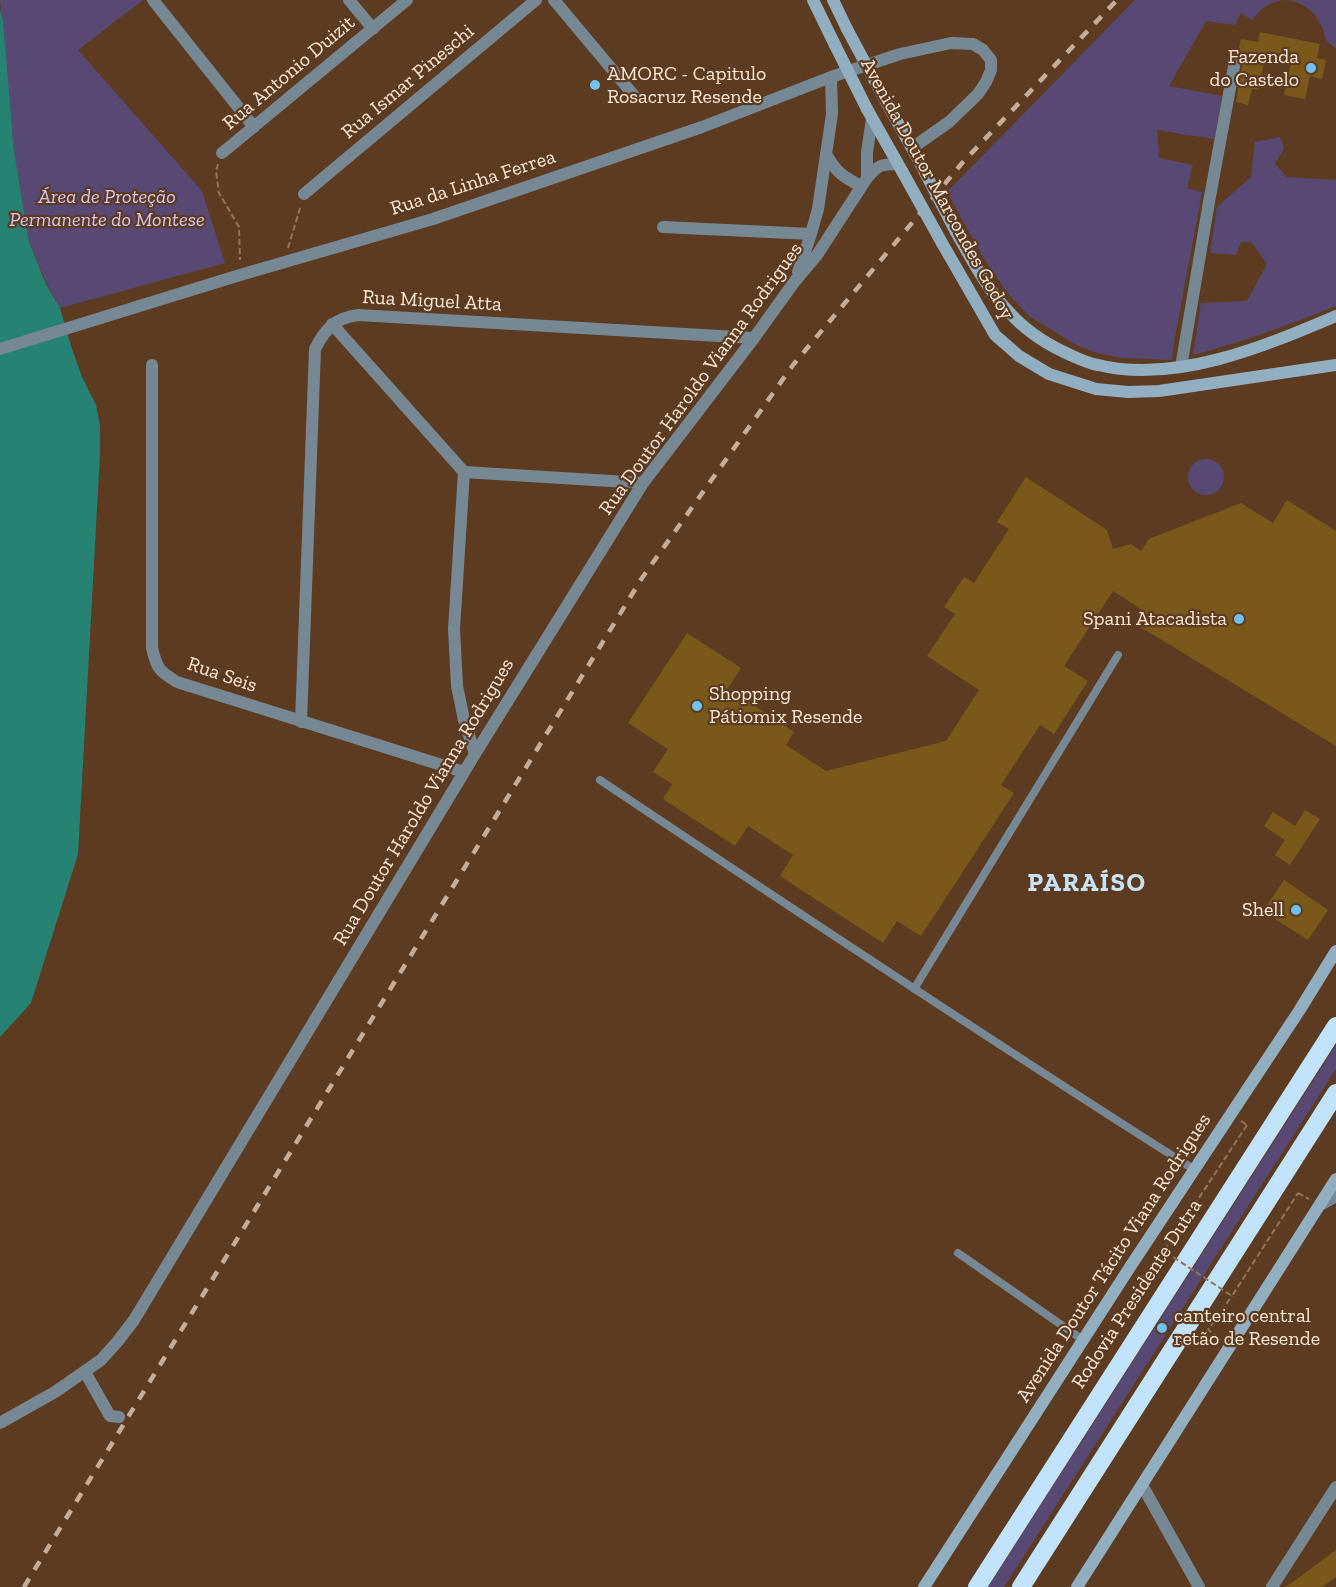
<!DOCTYPE html>
<meta charset="utf-8">
<style>
body{margin:0}
canvas{display:block;background:#5c3b20}
</style>
<canvas width="1336" height="1587"></canvas>
<script>
const ctx = document.querySelector('canvas').getContext('2d');
ctx.lineJoin = 'round';
function fillPath(path, color) { ctx.fillStyle = color; ctx.fill(path, 'evenodd'); }
function trace(path, color, width, dash) { ctx.strokeStyle = color; ctx.lineWidth = width; ctx.lineCap = dash ? 'butt' : 'round'; ctx.setLineDash(dash || []); ctx.stroke(path); }
function write(font, color, halo, rows, align = 'center') {
  ctx.font = font + ' "Zilla Slab",serif'; ctx.lineWidth = 4.5; ctx.setLineDash([]); ctx.textBaseline = 'middle'; ctx.strokeStyle = halo; ctx.fillStyle = color; for (const [text, x, y, turn = 0] of rows) {
    ctx.save(); ctx.translate(x, y); ctx.rotate((+turn || 0) * Math.PI / 180); ctx.textAlign = isNaN(turn) ? turn : align; if (halo) ctx.strokeText(text, 0, 0); ctx.fillText(text, 0, 0); ctx.restore();
  }
}
fillPath(new Path2D(`
 M 0,0 L 143,0 L 78,50 L 202,191 L 225,263 L 60,308 L 47,284 L 29,242 L 14,151 Z
 M 1135,0 L 1283,0 C 1269,2 1260,9 1252,20 L 1241,13 L 1235,25 L 1206,21 L 1169,86 L 1222,96 L 1214,139 L 1157,130 L 1159,158 L 1193,165 L 1187,188 L 1202,192 L 1175,337 L 1172,360 L 1122,358 L 1097,353 L 1076,345 L 1029,316 L 1006,291 L 983,257 L 947,192 Z
 M 1285,0 L 1336,0 L 1336,49 C 1333,46 1328,43 1326,39 C 1324,36 1324,32 1323,29 C 1316,12 1303,1 1285,0 Z
 M 1280,137 L 1284,148 L 1275,164 L 1287,177 L 1336,180 L 1336,306 C 1289,325 1242,342 1193,355 L 1201,303 L 1247,301 L 1267,264 L 1251,242 L 1241,242 L 1236,255 L 1210,253 L 1217,207 L 1251,177 L 1255,142 Z
 M1188 477a18 18 0 1 1 36 0a18 18 0 1 1-36 0Z
 M 1336,1045 L 1336,1069 L 1004,1587 L 988,1587 Z`), '#584974');
fillPath(new Path2D(`
 M 0,9 L 3,21 L 14,151 L 29,242 L 46,284 L 60,308 L 71,346 L 82,377 L 96,405 L 100,426 L 100,454 L 78,854 L 31,1003 L 0,1037 Z`), '#268373');
fillPath(new Path2D(`
 M 1260,32 L 1320,44 L 1317,58 L 1326,60 L 1322,79 L 1310,76 L 1305,99 L 1284,95 L 1291,63 L 1265,58 L 1258,90 L 1252,89 L 1248,105 L 1236,102 L 1243,62 L 1243,56 L 1238,53 L 1241,39 L 1258,42 Z
 M 1026,477 L 1107,530 L 1113,549 L 1131,544 L 1141,551 L 1149,539 L 1241,503 L 1273,523 L 1287,500 L 1336,531 L 1336,746 L 1139,626 L 1147,613 L 1113,591 L 1064,666 L 1088,681 L 1054,734 L 1040,725 L 1001,785 L 1014,793 L 921,936 L 897,921 L 883,943 L 780,876 L 793,855 L 748,826 L 735,846 L 663,799 L 672,784 L 653,772 L 668,749 L 628,723 L 687,633 L 741,668 L 728,688 L 794,732 L 786,745 L 826,771 L 946,741 L 979,690 L 927,656 L 955,614 L 944,607 L 964,577 L 974,583 L 1009,529 L 997,522 Z
 M 1305,810 L 1320,819 L 1290,865 L 1275,855 L 1285,840 L 1264,826 L 1273,812 L 1295,826 Z
 M 1284,880 L 1328,910 L 1308,940 L 1263,911 Z
 M 1336,1550 L 1336,1577 L 1322,1587 L 1286,1587 Z`), '#7a581a');
trace(new Path2D(`
 M 218,164 L 216,171 L 219,193 L 239,227 L 240,260
 M 288,248 L 301,205
 M 1241,1121 L 1247,1125
 M 1298,1193 L 1309,1199
 M 1142,1276 L 1147,1279 L 1164,1251
 M 1219,1337 L 1208,1330 L 1232,1296`), '#91745d', 2, [6, 3]);
trace(new Path2D(`
 M 600,780 C 797,912 994,1043 1195,1170
 M 914,989 L 1118,655
 M 958,1253 L 1083,1340`), '#768894', 8);
trace(new Path2D(`
 M 153,0 L 254,127
 M 349,0 L 373,29
 M 554,0 L 636,98
 M 222,153 L 407,0
 M 826,154 C 836,172 843,177 861,186
 M 867,178 L 867,152 L 872,119
 M 304,194 L 536,0
 M 663,227 L 811,234
 M 798,272 L 811,234 L 818,209 L 832,114 L 831,77
 M 332,324 L 464,472
 M 0,349 L 240,275 L 433,219 L 702,127 L 831,77 L 900,54 L 951,43 L 973,44 L 983,50 L 991,60 L 991,70 L 986,82 L 978,94 L 949,122 L 912,148
 M 152,365 L 152,648 C 157,669 159,671 177,682 L 464,772
 M 1181,367 L 1209,202 L 1235,61
 M 301,722 L 315,349 C 325,329 335,318 358,315 L 754,338
 M 475,754 L 464,720 L 457,686 L 454,629 L 464,472 L 643,483
 M 1320,1205 L 1336,1196
 M 85,1372 L 110,1416 L 119,1417
 M 0,1423 L 55,1392 L 101,1360 L 118,1341 L 134,1320 L 475,754 L 643,483 L 754,338 L 795,281 L 817,255 L 867,178 C 878,165 881,164 898,164
 M 1142,1485 L 1199,1587
 M 1272,1587 L 1336,1487`), '#768894', 12);
trace(new Path2D(`
 M 813,0 L 835,45
 M 833,0 L 847,29
 M 884,98 L 918,159
 M 867,109 L 902,171
 M 956,232 C 972,260 987,289 1009,312 C 1024,329 1043,342 1064,352 C 1075,357 1086,363 1098,365 C 1176,384 1265,346 1336,316
 M 942,243 L 995,335 L 1019,356 L 1049,374 L 1096,389 L 1128,392 L 1159,391 L 1336,365
 M 924,1587 L 1130,1267 L 1299,1011 L 1336,951
 M 1077,1587 L 1336,1179`), '#92aec1', 12);
trace(new Path2D(`
 M 977,1587 L 1336,1026
 M 1021,1587 L 1336,1093`), '#c1e4fc', 18);
trace(new Path2D(`
 M 24,1587 L 642,578 L 793,365 L 963,162 L 1117,0`), '#c6ad9a', 4.5, [10, 10]);
trace(new Path2D(`
 M 1247,1125 L 1164,1251 L 1232,1296 L 1298,1193`), '#91745d', 2, [6, 3]);
trace(new Path2D(`
 M 847,29 L 884,98
 M 835,45 L 867,109
 M 918,159 L 956,232
 M 902,171 L 942,243`), '#92aec1', 12);
for (const [x, y, r, color] of [
 [1311,68,6,"#72c1f5"],
 [595,85,6,"#72c1f5"],
 [1239,619,6,"#72c1f5"],
 [697,706,6,"#72c1f5"],
 [1296,910,6,"#72c1f5"],
 [1162,1328,6,"#72c1f5"]
]) { const dot = new Path2D(); dot.arc(x, y, r, 0, 2 * Math.PI); ctx.fillStyle = color; ctx.fill(dot); trace(dot, '#5c3b20', 2); }
write('20px', '#fee9da', '#5c3b20', [
 ["Fazenda",1299,57],
 ["do Castelo",1299,80],
 ["AMORC - Capitulo",607,74,"left"],
 ["Rosacruz Resende",607,97,"left"],
 ["Spani Atacadista",1227,619],
 ["Shopping",709,694,"left"],
 ["Pátiomix Resende",709,717,"left"],
 ["Shell",1284,910],
 ["canteiro central",1174,1316,"left"],
 ["retão de Resende",1174,1339,"left"]
], 'right');
write('20px', '#fee9da', '#5c3b20', [
 ["Rua Antonio Duizit",289,73,-40],
 ["Rua Ismar Pineschi",408,82,-40],
 ["Rua da Linha Ferrea",473,183,-18],
 ["Avenida Doutor Marcondes Godoy",937,189,61],
 ["Rua Miguel Atta",432,301,3],
 ["Rua Doutor Haroldo Vianna Rodrigues",701,379,-54],
 ["Rua Seis",222,675,19],
 ["Rua Doutor Haroldo Vianna Rodrigues",424,802,-59],
 ["Avenida Doutor Tácito Viana Rodrigues",1114,1258,-57],
 ["Rodovia Presidente Dutra",1137,1294,-57]
]);
write('italic 20px', '#d6c7f9', '#5c3b20', [
 ["Área de Proteção",107,197],
 ["Permanente do Montese",107,220]
]);
ctx.letterSpacing = '1.5px';
write('bold 26px', '#c8e4f8', '#5c3b20', [
 ["PARAÍSO",1087,884]
]);
ctx.letterSpacing = '0px';
</script>
